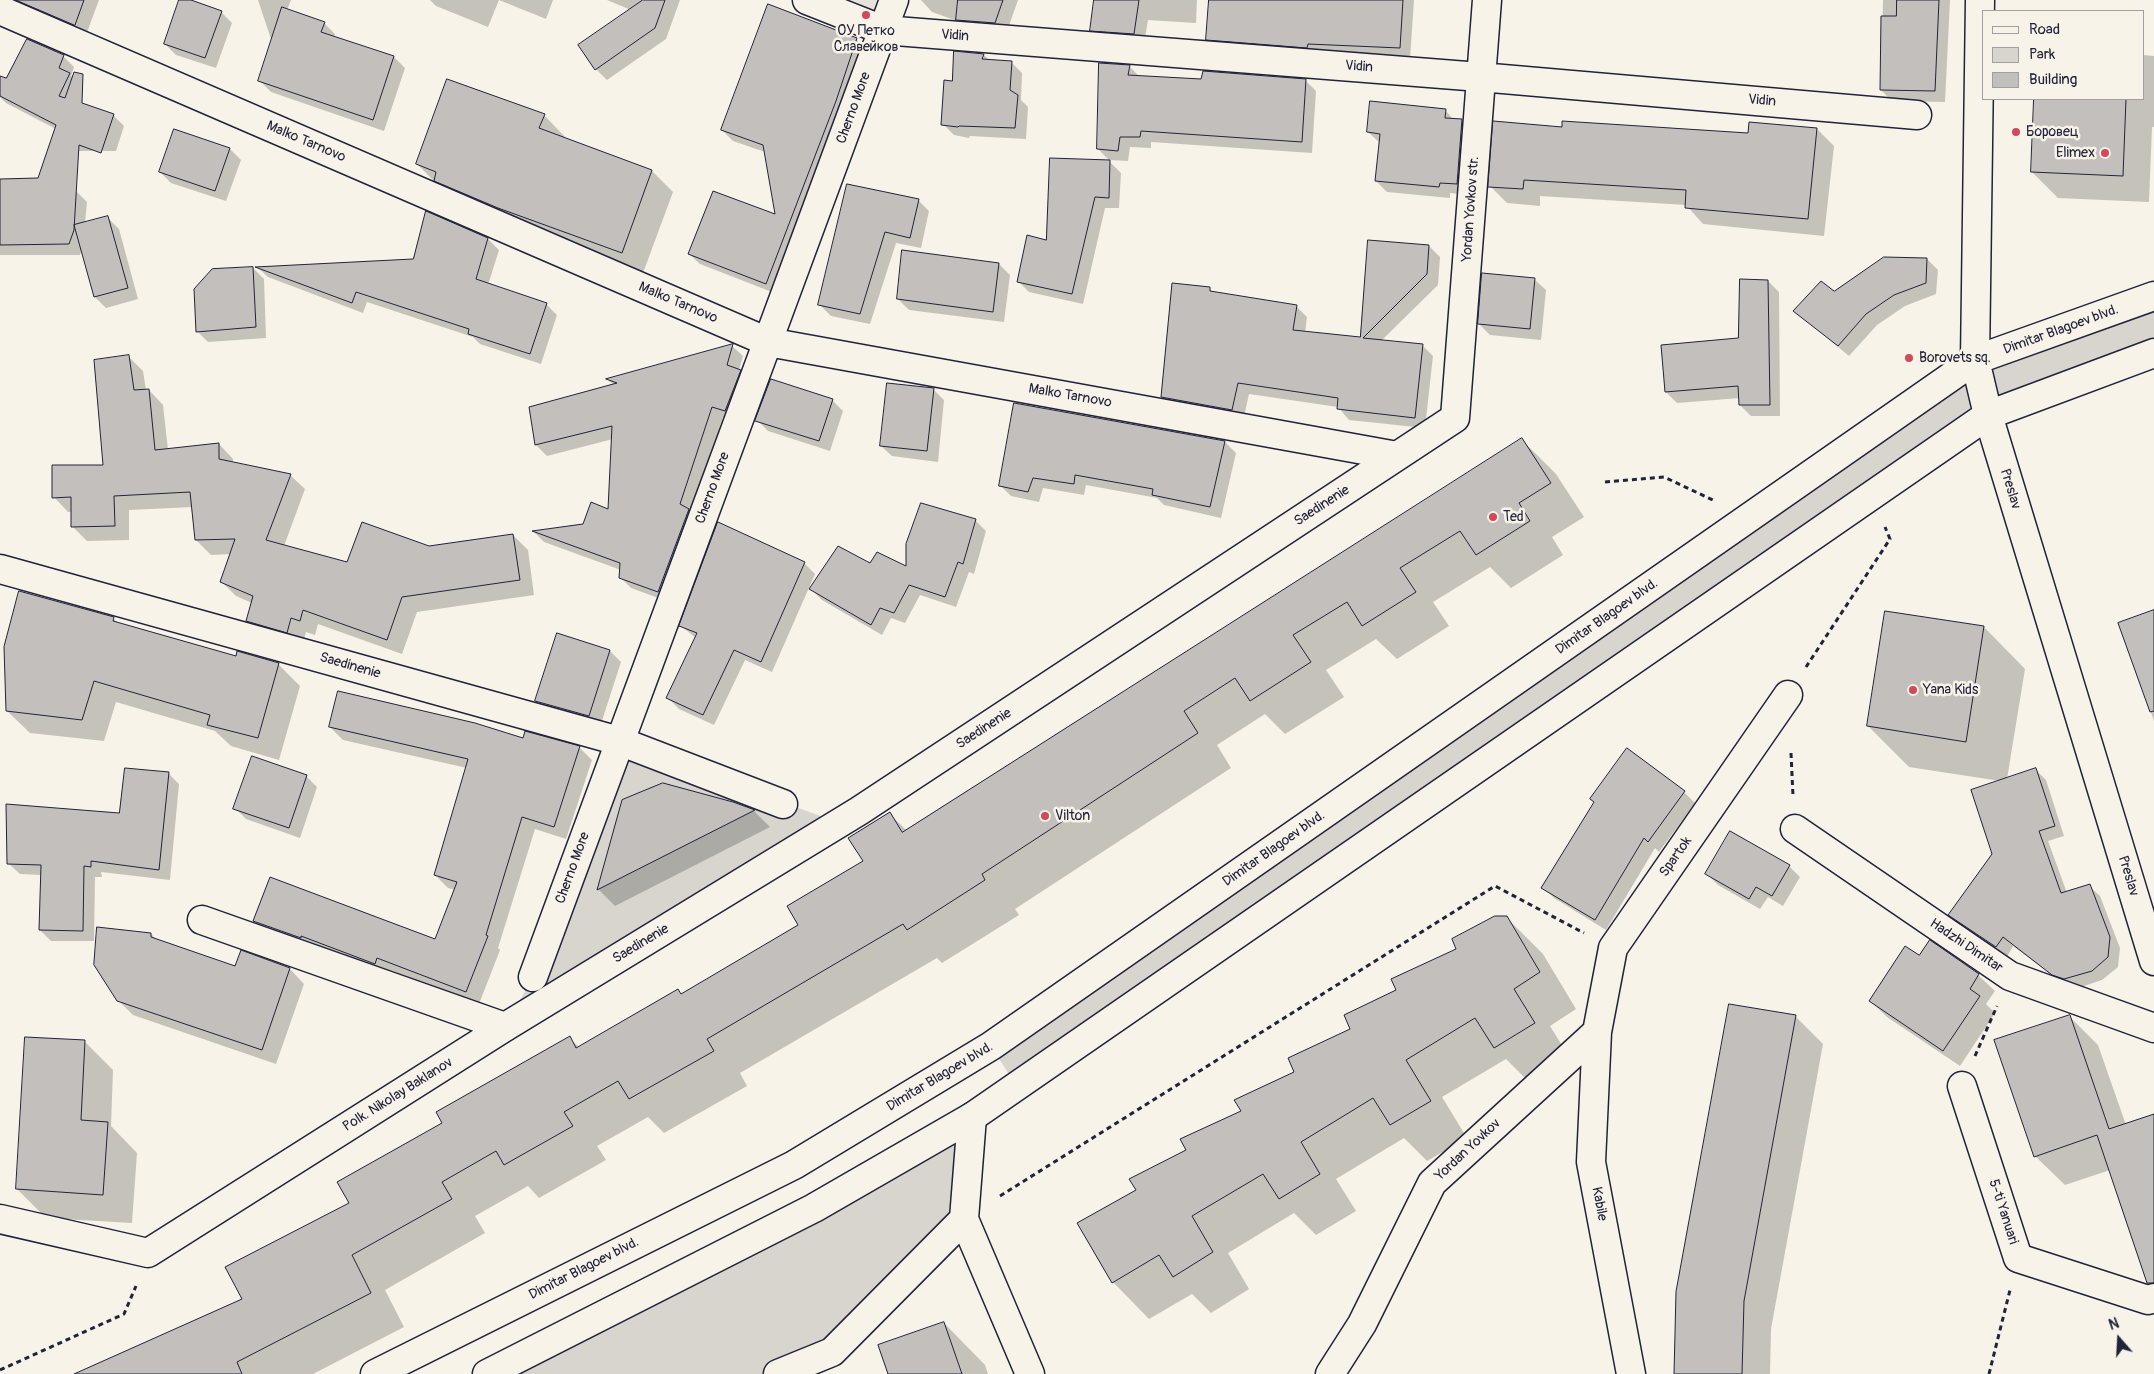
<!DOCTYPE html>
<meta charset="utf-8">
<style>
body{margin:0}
#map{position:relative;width:2154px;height:1374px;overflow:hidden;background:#f7f3e8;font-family:Pangolin,sans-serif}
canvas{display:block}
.legend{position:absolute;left:1982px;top:10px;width:162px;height:90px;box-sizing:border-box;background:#f7f3e8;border:1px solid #a29fa3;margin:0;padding:6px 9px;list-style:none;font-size:15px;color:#22223b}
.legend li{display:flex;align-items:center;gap:10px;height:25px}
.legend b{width:25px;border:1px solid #a29fa3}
.north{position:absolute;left:2094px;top:1314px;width:50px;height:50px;-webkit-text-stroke:4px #f7f3e8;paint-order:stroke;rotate:341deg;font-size:14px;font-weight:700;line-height:20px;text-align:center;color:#22223b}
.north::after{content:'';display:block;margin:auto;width:18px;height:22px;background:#22223b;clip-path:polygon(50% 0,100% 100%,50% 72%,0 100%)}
</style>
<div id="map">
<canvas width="2154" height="1374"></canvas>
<ul class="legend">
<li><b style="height:6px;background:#f7f3e8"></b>Road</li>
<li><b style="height:14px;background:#d8d5cf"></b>Park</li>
<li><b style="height:14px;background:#c2bfbd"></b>Building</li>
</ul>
<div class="north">N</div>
</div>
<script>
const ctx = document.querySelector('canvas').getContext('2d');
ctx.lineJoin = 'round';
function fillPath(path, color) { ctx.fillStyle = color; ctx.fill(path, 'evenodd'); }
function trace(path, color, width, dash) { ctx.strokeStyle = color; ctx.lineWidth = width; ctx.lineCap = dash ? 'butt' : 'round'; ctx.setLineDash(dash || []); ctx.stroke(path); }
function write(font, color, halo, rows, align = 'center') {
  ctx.font = font + ' Pangolin,sans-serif'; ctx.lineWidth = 5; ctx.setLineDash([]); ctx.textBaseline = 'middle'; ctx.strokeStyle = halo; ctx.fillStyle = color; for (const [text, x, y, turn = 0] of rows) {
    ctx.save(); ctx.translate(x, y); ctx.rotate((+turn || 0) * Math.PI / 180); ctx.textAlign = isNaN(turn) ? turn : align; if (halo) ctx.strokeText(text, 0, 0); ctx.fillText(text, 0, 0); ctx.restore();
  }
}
fillPath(new Path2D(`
 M 807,0 L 894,0 L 883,30 Z`), '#e7e3db');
fillPath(new Path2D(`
 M 2154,296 L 2154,353 L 1988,415 L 1017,1087 L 991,1046 L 1975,360 Z
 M 619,741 L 839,823 L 505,1027 L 533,977 Z
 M 972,1117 L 964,1219 L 832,1352 L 778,1374 L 487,1374 Z`), '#d8d5cf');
fillPath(new Path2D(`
 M 21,0 L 99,0 L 86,35 L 32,12 Z
 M 181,0 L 187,0 L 221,12 L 232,23 L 216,68 L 176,55 L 165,44 Z
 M 258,0 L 291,0 L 287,10 L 324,23 L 335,34 L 334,37 L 394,57 L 405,68 L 384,131 L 271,92 L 260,81 L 272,42 Z
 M 430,0 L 553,0 L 546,19 L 499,0 L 488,27 L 436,6 Z
 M 607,0 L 680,0 L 666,39 L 607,80 L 596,69 L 580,45 L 631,10 Z
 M 921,0 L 1018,0 L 1006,34 L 969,31 L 960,22 L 932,12 Z
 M 1095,0 L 1197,0 L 1196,23 L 1148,20 L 1144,44 L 1102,41 L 1092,30 Z
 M 1210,0 L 1414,0 L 1410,59 L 1218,50 L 1207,39 Z
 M 1883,0 L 1950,0 L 1945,102 L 1892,101 L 1881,90 Z
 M 856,39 L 867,50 L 777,294 L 700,264 L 689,254 L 777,216 L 765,152 L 733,141 L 722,130 Z
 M 955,53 L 984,55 L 990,61 L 1011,62 L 1022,73 L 1021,100 L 1028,107 L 1026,139 L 970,136 L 969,138 L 954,135 L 943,124 L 953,82 Z
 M 2143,55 L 2154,56 L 2154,127 L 2152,127 L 2149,202 L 2058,198 L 2032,172 L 2035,99 L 2143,99 Z
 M 63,56 L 74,67 L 71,76 L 81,85 L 72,102 L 113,115 L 124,126 L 116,151 L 63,151 L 56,129 L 6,103 L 0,97 L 0,80 L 7,80 Z
 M 1129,66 L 1140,77 L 1202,81 L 1305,80 L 1316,91 L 1312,153 L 1151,142 L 1151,148 L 1130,147 L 1128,161 L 1109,160 L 1098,149 Z
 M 1446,111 L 1454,120 L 1462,120 L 1473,131 L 1468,195 L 1450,193 L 1450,198 L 1387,192 L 1376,181 L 1380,143 L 1368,132 Z
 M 544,115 L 565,137 L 564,139 L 652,171 L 673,192 L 643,273 L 438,185 L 417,164 Z
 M 1563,128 L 1749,134 L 1817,129 L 1834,146 L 1824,236 L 1703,224 L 1686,205 L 1540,196 L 1540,206 L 1507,203 L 1490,186 Z
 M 230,149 L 241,160 L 226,201 L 171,183 L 160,172 Z
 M 1110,162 L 1121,173 L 1119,208 L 1105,208 L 1083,304 L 1029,292 L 1018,281 Z
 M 848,185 L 918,200 L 929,211 L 921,248 L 896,243 L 870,324 L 831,316 L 820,305 Z
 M 76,191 L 87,202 L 85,223 L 108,218 L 119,229 L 138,299 L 106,308 L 95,297 L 82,248 L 80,255 L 0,255 L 0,195 Z
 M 426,213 L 488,239 L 499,250 L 488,285 L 546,304 L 557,315 L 541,364 L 480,344 L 473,337 L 367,302 L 363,313 L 268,277 L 258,268 L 414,260 Z
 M 1429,246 L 1440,257 L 1438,285 L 1381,341 L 1422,345 L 1433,356 L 1425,428 L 1349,420 L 1338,407 L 1249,394 L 1243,421 L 1173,408 L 1162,397 L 1209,288 L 1214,293 L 1296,306 L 1307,317 L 1305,333 L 1361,339 Z
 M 1927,259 L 1938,270 L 1936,294 L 1905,306 L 1877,325 L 1849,356 L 1795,311 L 1834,292 Z
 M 999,264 L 1010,275 L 1004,322 L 909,310 L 898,299 Z
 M 253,268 L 264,279 L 266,338 L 208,342 L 197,331 Z
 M 1535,280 L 1546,290 L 1541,340 L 1490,335 L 1479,324 Z
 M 1768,281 L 1779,292 L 1780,416 L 1751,416 L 1740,405 L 1740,398 L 1677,403 L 1666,392 L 1739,340 Z
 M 732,346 L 743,356 L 739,370 L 751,382 L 736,421 L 723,417 L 692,513 L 669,602 L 631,588 L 620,577 L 621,570 L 544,542 L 534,532 L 584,525 L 610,511 L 613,439 L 547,456 L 536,445 L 531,408 L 614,385 L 608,380 Z
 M 129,357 L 143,371 L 146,390 L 149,390 L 163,405 L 168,450 L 219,444 L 233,459 L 233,463 L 290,475 L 305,489 L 284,546 L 348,563 L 429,547 L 513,535 L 528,550 L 534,595 L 417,612 L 402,654 L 318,624 L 315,635 L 306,632 L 302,647 L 262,635 L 247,621 L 252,603 L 236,596 L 221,581 L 231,554 L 211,555 L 196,540 L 193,507 L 129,510 L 129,540 L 87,541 L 72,526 L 72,512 L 68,512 L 54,497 L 105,466 Z
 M 933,389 L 944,400 L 938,462 L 892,456 L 881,446 Z
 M 832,400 L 843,411 L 830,451 L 768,431 L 757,420 Z
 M 1015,404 L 1225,442 L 1236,453 L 1221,518 L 1164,505 L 1157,498 L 1086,485 L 1084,495 L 1043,488 L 1039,502 L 1011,496 L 1000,485 Z
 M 1522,440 L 1556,474 L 1584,517 L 1552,537 L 1563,555 L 1511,588 L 1490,567 L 1433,602 L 1449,626 L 1397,659 L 1376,639 L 1326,670 L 1344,697 L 1285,734 L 1265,714 L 1217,745 L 1231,768 L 1015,909 L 1019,915 L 942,963 L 937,958 L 740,1073 L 747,1086 L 664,1133 L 648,1117 L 597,1146 L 606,1160 L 539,1198 L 528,1186 L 475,1216 L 485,1233 L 385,1290 L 404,1327 L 313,1374 L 77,1374 L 243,1300 L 351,1203 L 444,1123 L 569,1038 L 579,1047 L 678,991 L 682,995 L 800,926 L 865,862 L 890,814 L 907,831 Z
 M 975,520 L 986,531 L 974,574 L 969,572 L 956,607 L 920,595 L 905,623 L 891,618 L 882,635 L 822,600 L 811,589 L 871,565 L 907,568 Z
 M 804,563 L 815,574 L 772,672 L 745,660 L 714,725 L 679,709 L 668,698 L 696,638 L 681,626 Z
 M 2154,612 L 2154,721 L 2120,624 Z
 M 113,618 L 119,624 L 237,657 L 278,664 L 300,686 L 279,760 L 231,746 L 215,731 L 116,702 L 104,741 L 30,733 L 7,711 Z
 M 1984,627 L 2025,669 L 2007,779 L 2035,769 L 2046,780 L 2064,836 L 2048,841 L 2067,893 L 2089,886 L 2100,896 L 2120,948 L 2118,967 L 2102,980 L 2075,989 L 2064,984 L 2013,946 L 2007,957 L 1960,925 L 1950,915 L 1994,855 L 2000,781 L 1909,767 L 1868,726 Z
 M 558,635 L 610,651 L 621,662 L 600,727 L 547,712 L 536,701 Z
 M 330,727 L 524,739 L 579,747 L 592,760 L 566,839 L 535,829 L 498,948 L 500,950 L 479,1004 L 390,970 L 388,976 L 267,934 L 254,921 L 436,940 L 455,890 L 448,888 L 435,875 L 467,768 L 343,740 Z
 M 1627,750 L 1684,792 L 1695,803 L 1659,852 L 1655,848 L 1606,930 L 1554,898 L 1543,887 Z
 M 168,773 L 179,784 L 170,880 L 101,872 L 102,877 L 95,877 L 94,941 L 51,941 L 40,930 L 42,875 L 20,874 L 8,863 L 120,814 Z
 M 306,776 L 317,787 L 300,838 L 246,819 L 235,808 Z
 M 623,801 L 733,803 L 754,811 L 770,827 L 615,906 L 599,890 Z
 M 1789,866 L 1800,877 L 1783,906 L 1768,897 L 1760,909 L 1718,885 L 1707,874 Z
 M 1506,917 L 1543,954 L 1576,1009 L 1550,1026 L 1571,1060 L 1531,1084 L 1506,1059 L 1442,1097 L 1467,1138 L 1427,1161 L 1404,1138 L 1336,1179 L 1356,1211 L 1316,1235 L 1294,1213 L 1228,1253 L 1249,1289 L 1211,1313 L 1192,1294 L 1149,1319 L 1113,1282 L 1138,1190 L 1188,1150 L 1243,1112 L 1352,1030 L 1398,991 Z
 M 151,934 L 157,940 L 236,967 L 290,969 L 304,984 L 276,1064 L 133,1015 L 118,1000 Z
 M 1919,957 L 1978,975 L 1995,991 L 1986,1004 L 1995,1013 L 1960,1066 L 1887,1017 L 1870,1001 Z
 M 1795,1016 L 1823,1044 L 1771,1329 L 1770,1374 L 1675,1374 Z
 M 2069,1016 L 2098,1045 L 2126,1125 L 2154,1115 L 2154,1265 L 2110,1170 L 2065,1185 L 2035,1156 Z
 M 84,1041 L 113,1070 L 111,1126 L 137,1153 L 132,1223 L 46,1218 L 17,1189 Z
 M 944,1323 L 985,1365 L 988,1374 L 890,1374 Z`), '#0003');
const building = new Path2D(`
 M 16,0 L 84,0 L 75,25 Z
 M 179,0 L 191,0 L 222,11 L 205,58 L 164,44 Z
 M 643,0 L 665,0 L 655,28 L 595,70 L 578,45 Z
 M 958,0 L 1003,0 L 995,23 L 956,20 Z
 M 1094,0 L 1139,0 L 1134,34 L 1090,31 Z
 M 1209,0 L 1403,0 L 1400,48 L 1308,44 L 1307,48 L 1206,40 Z
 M 1897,0 L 1939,0 L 1935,91 L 1880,90 L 1881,16 L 1896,16 Z
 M 768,4 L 857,38 L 836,101 L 766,284 L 688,254 L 713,191 L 775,214 L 763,145 L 721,130 Z
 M 282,7 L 325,22 L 321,32 L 394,56 L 373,120 L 258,81 Z
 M 27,39 L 64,55 L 59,68 L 70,73 L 59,96 L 65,98 L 74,72 L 83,74 L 82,103 L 114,114 L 101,153 L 79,145 L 74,230 L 69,244 L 0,245 L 0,179 L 38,178 L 56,125 L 0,96 L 0,76 L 6,78 Z
 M 954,51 L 984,54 L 982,59 L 1012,61 L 1010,90 L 1018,95 L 1015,128 L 959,126 L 958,127 L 941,125 L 944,80 L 952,81 Z
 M 1099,63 L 1130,65 L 1128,75 L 1201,79 L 1203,71 L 1306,79 L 1302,142 L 1141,131 L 1140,137 L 1120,137 L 1118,151 L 1097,149 Z
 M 447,79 L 545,114 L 539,128 L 652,170 L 622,253 L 498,208 L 434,181 L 436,172 L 416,164 Z
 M 2034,99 L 2126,99 L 2123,176 L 2031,172 Z
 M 1370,101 L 1446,109 L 1445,118 L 1462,119 L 1457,184 L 1440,183 L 1439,187 L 1375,181 L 1380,134 L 1367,132 Z
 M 1493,121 L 1562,127 L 1562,121 L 1748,133 L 1749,122 L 1817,128 L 1808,219 L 1685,208 L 1686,190 L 1524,180 L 1523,189 L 1488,187 Z
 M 174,129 L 230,148 L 215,191 L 159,172 Z
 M 1050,158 L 1110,160 L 1109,198 L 1095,197 L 1072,294 L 1017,282 L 1027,235 L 1046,240 Z
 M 847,184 L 919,199 L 910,238 L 885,232 L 860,314 L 818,305 Z
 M 426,211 L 488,238 L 476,279 L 547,303 L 530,354 L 468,334 L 469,329 L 356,292 L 352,303 L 255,267 L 413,259 Z
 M 108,216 L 128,288 L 94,297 L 74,225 Z
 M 1368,240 L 1429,245 L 1427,274 L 1363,338 L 1423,344 L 1415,418 L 1337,409 L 1338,398 L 1238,383 L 1232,410 L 1161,397 L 1172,283 L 1210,287 L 1210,291 L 1297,305 L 1293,330 L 1360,337 Z
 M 902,250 L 999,263 L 993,312 L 897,299 Z
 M 1884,257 L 1927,258 L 1926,283 L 1894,295 L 1866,314 L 1838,346 L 1793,311 L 1821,281 L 1834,291 Z
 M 253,267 L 256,327 L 196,332 L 194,289 L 212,269 Z
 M 1482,273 L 1535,278 L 1530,329 L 1478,324 Z
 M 1740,279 L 1768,280 L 1770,405 L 1739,405 L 1738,386 L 1665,392 L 1661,345 L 1738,338 Z
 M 733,344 L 727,365 L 741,370 L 725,411 L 712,407 L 680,504 L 689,509 L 658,592 L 619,578 L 620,563 L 532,531 L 583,524 L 591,502 L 608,509 L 612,426 L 535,445 L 529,407 L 617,383 L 606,379 Z
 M 129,355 L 134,390 L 149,389 L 155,450 L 219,443 L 219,459 L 291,474 L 266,540 L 347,562 L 362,522 L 429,546 L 513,534 L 520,580 L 402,597 L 387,640 L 303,610 L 300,621 L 291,618 L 287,633 L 246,621 L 253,596 L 220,582 L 235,539 L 195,540 L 190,492 L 114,496 L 115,526 L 71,527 L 71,497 L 52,498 L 52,465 L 103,465 L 94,360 Z
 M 771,379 L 833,399 L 819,441 L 755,421 Z
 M 887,383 L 934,388 L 927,451 L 880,446 Z
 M 1014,403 L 1225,441 L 1210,507 L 1152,495 L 1153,489 L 1075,475 L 1074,484 L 1033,478 L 1028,492 L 999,486 Z
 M 1522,438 L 1551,483 L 1519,503 L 1530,521 L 1476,555 L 1460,531 L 1400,568 L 1416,592 L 1362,626 L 1347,602 L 1293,635 L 1311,662 L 1250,701 L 1235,678 L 1184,711 L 1198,733 L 982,874 L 985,880 L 907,930 L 903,924 L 707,1039 L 714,1051 L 629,1099 L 618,1081 L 564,1112 L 573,1126 L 504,1165 L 496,1151 L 442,1182 L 452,1199 L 352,1255 L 371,1293 L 237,1362 L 242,1374 L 74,1374 L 242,1299 L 225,1267 L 349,1203 L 337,1182 L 442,1123 L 436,1112 L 570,1036 L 576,1048 L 678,989 L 681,994 L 798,925 L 787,906 L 863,861 L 848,838 L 890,812 L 902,832 Z
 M 921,503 L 976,519 L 963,564 L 958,562 L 945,597 L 909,585 L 894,613 L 880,608 L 871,625 L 809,589 L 838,546 L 870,563 L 877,552 L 906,566 L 906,544 Z
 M 718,522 L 805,562 L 761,662 L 734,650 L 703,715 L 666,698 L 697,633 L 679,626 Z
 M 19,591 L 114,617 L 113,621 L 236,656 L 237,651 L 279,663 L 258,738 L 207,725 L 210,715 L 94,681 L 82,720 L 6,711 L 4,647 Z
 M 2154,610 L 2154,711 L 2150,712 L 2118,623 Z
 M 1885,611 L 1984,626 L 1966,742 L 1867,726 Z
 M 557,633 L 610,650 L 589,716 L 535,701 Z
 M 338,691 L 475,723 L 523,738 L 525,731 L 580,746 L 554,827 L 522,817 L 486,935 L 488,936 L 466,992 L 377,958 L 375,964 L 301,936 L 301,938 L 253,921 L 270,877 L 435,939 L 457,882 L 434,875 L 468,759 L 329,727 Z
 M 1627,748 L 1685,791 L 1648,842 L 1644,838 L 1595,920 L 1541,888 L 1594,802 L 1590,799 Z
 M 252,756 L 307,775 L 289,828 L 233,809 Z
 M 125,768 L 169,772 L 159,870 L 91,861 L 91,867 L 84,866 L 83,931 L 39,930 L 41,865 L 7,864 L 6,804 L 119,813 Z
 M 2036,768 L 2055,826 L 2039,831 L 2061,893 L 2090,884 L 2110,937 L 2108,957 L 2092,971 L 2064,979 L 2052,975 L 2003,937 L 1996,947 L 1948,915 L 1992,854 L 1971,790 Z
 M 663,783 L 733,802 L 755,810 L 597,890 L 622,800 Z
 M 1730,831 L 1790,865 L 1772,896 L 1756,887 L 1749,899 L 1705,874 Z
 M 1495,916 L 1507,916 L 1540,972 L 1514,989 L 1535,1023 L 1494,1048 L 1475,1018 L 1406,1060 L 1431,1101 L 1390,1125 L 1373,1098 L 1301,1142 L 1320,1174 L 1279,1199 L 1263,1174 L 1192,1216 L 1213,1252 L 1173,1277 L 1159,1255 L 1112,1283 L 1077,1223 L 1136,1190 L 1129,1179 L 1186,1150 L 1180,1139 L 1241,1111 L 1234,1100 L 1294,1072 L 1288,1058 L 1350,1029 L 1344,1015 L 1396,990 L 1391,979 L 1456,949 L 1452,939 Z
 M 97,927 L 151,933 L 151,937 L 235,966 L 241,950 L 290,968 L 262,1050 L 117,1001 L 94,965 Z
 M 1930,940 L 1979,974 L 1970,989 L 1980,996 L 1943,1051 L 1869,1001 L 1905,946 L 1919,955 Z
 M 1729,1004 L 1796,1015 L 1744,1301 L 1742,1374 L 1674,1374 L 1676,1292 Z
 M 2070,1015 L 2109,1129 L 2154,1114 L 2154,1283 L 2147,1283 L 2097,1135 L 2034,1157 L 1994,1040 Z
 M 25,1037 L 85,1040 L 81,1120 L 108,1122 L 103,1195 L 16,1189 Z
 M 944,1322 L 962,1374 L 888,1374 L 878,1345 Z`);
fillPath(building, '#c2bfbd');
trace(building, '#22223b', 1);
const minor = new Path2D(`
 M 807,0 L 883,30 L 1480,77 L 1917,115
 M 0,10 L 768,342 L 1397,456
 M 1988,415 L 2154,961
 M 0,569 L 619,741 L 783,804
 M 1795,829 L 2010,976 L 2154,1028
 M 202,920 L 505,1027
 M 533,977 L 894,0
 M 1962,1086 L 2018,1258 L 2148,1300 L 2154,1298
 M 0,1219 L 148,1253 L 505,1027 L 859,811 L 1455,418 L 1487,0
 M 964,1219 L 1030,1374
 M 778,1374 L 832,1352 L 964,1219 L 972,1117
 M 1330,1374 L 1362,1324 L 1432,1183 L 1597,1032
 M 1631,1374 L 1591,1162 L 1597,1032 L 1613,948 L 1788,695`);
const major = new Path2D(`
 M 1980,0 L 1975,360 L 1988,415
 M 375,1374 L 794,1165 L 991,1046 L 1975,360 L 2154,296
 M 487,1374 L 814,1208 L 972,1117 L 1988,415 L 2154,353`);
trace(minor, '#22223b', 31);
trace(major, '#22223b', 31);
trace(new Path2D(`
 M 1605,482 L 1664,477 L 1715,501
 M 1806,667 L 1890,539 L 1885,527
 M 1791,753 L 1793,796
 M 1975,1056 L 1997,1006
 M 1000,1196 L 1495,886 L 1584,933
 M 0,1370 L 124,1314 L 136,1286
 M 1989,1374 L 2010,1290`), '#22223b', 3, [5, 4]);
trace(minor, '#f7f3e8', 28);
trace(major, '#f7f3e8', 28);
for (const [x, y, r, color] of [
 [866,15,5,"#d1495b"],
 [2016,132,5,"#d1495b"],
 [2105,153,5,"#d1495b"],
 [1909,358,5,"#d1495b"],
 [1493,517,5,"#d1495b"],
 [1913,690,5,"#d1495b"],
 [1045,816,5,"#d1495b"]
]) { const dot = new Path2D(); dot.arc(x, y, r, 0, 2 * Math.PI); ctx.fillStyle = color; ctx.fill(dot); trace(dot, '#f7f3e8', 2); }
write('14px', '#22223b', '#f7f3e8', [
 ["ОУ Петко",866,31,"center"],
 ["Славейков",866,47,"center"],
 ["Боровец",2026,132],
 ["Elimex",2095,153,"right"],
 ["Borovets sq.",1919,358],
 ["Ted",1503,517],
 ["Yana Kids",1923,690],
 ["Vilton",1055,816]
], 'left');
write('14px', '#22223b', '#f7f3e8', [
 ["Vidin",955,36,4],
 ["Vidin",1359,67,4],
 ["Vidin",1762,101,5],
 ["Cherno More",854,108,-70],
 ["Malko Tarnovo",306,142,23],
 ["Yordan Yovkov str.",1471,209,-86],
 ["Malko Tarnovo",678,303,23],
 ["Dimitar Blagoev blvd.",2061,330,-20],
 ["Malko Tarnovo",1070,396,10],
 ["Cherno More",713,488,-70],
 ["Preslav",2010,489,73],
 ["Saedinenie",1322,506,-33],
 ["Dimitar Blagoev blvd.",1607,617,-35],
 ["Saedinenie",350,666,16],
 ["Saedinenie",984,729,-33],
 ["Dimitar Blagoev blvd.",1274,849,-35],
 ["Spartok",1676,857,-55],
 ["Cherno More",573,868,-70],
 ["Preslav",2128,876,73],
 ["Saedinenie",641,944,-31],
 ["Hadzhi Dimitar",1966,946,34],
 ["Dimitar Blagoev blvd.",940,1077,-31],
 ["Polk. Nikolay Baklanov",398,1095,-32],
 ["Yordan Yovkov",1468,1150,-43],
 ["Kabile",1599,1204,79],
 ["5-ti Yanuari",2003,1212,72],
 ["Dimitar Blagoev blvd.",584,1269,-27]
]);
</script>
